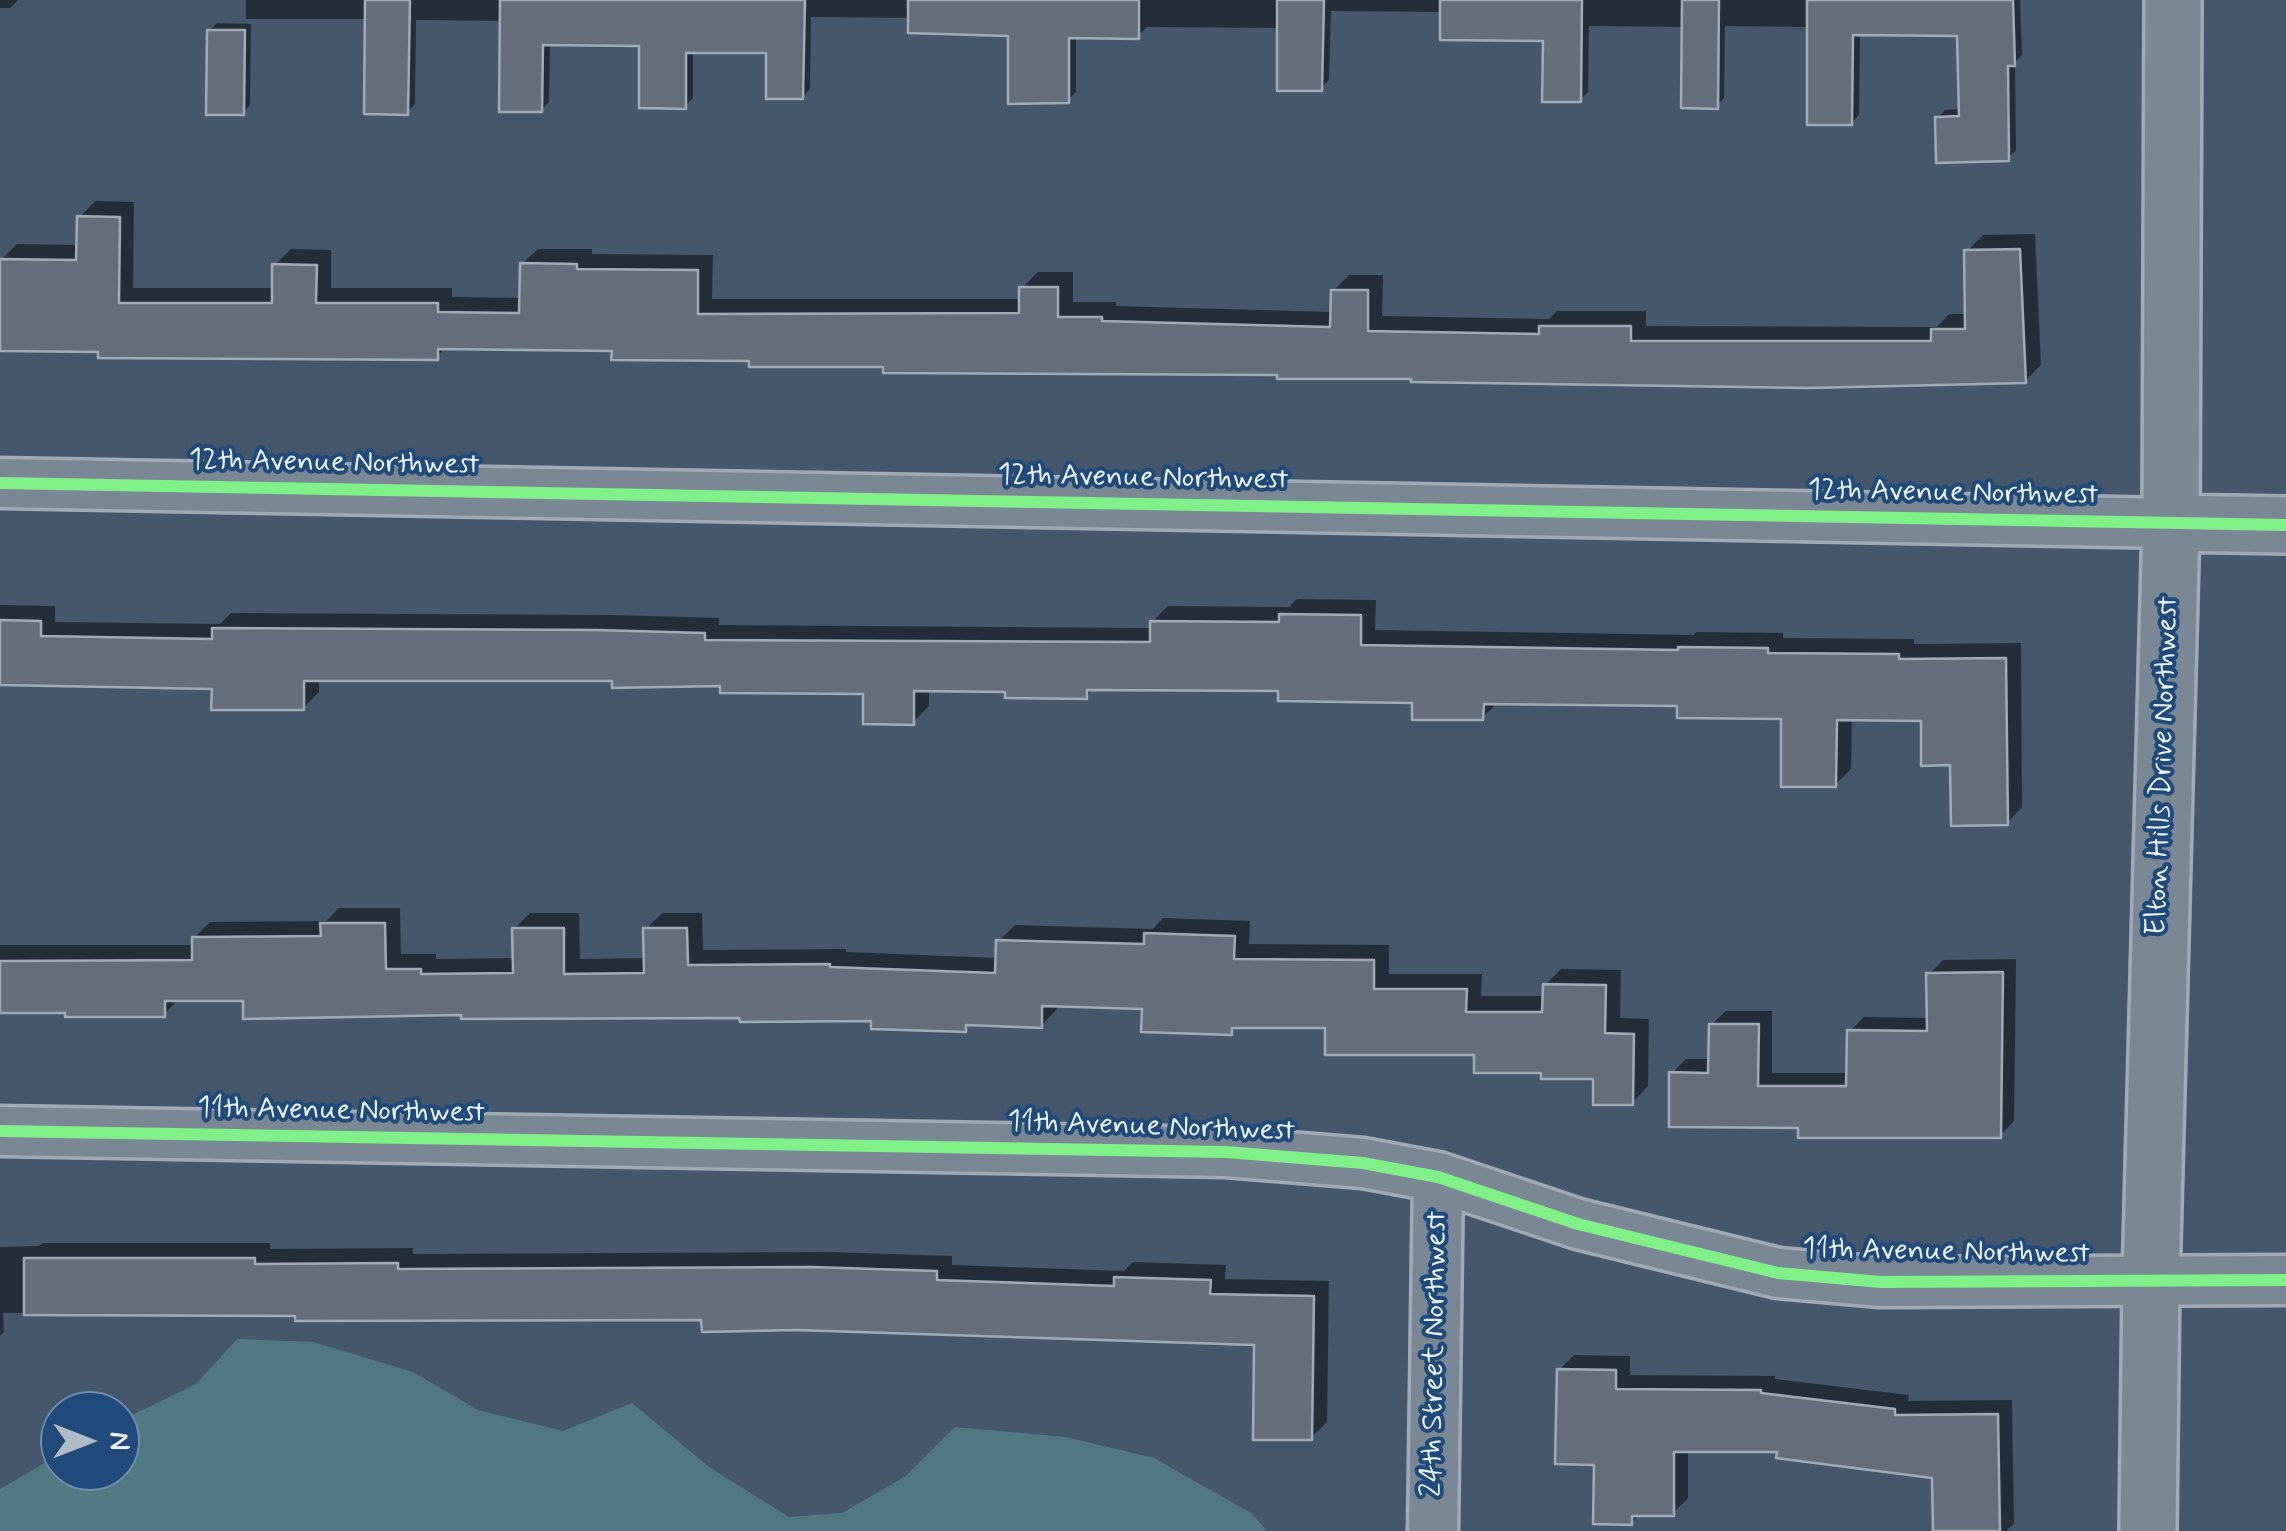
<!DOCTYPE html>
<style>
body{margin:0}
#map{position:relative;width:2286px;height:1531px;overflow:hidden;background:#45576d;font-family:Mynerve,sans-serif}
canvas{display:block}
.north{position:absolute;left:40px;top:1391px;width:100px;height:100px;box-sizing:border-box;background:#1f4a7a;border:2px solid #6f8dac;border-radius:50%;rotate:90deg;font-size:28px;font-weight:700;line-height:40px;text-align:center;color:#e8f1f8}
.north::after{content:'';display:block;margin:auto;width:35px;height:45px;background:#afbbc7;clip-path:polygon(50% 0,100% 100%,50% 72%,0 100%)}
</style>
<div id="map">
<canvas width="2286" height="1531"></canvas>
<div class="north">N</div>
</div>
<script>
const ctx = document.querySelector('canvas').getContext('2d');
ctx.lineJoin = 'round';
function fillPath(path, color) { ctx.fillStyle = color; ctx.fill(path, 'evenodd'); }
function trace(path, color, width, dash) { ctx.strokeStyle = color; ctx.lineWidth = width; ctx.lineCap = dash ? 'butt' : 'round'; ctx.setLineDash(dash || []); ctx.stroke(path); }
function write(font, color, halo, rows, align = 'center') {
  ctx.font = font + ' Mynerve,sans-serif'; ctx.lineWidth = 8; ctx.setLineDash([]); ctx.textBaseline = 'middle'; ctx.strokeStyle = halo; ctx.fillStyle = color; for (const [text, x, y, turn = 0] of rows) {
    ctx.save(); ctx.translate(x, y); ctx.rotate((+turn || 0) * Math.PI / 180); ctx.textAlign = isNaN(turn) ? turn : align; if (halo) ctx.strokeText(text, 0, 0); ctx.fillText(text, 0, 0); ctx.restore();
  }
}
fillPath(new Path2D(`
 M 237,1339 L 313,1342 L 413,1372 L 478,1410 L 563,1431 L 632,1403 L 709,1467 L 789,1517 L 842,1513 L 906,1476 L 955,1427 L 1066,1437 L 1154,1458 L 1251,1513 L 1267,1531 L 0,1531 L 0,1489 L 60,1454 L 60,1471 L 120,1471 L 120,1421 L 196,1384 Z`), '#507983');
fillPath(new Path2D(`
 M 0,0 L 18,0 L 10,8 L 0,8 Z
 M 246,0 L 2020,0 L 2022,55 L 2015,62 L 2016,150 L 2008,158 L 1937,118 L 1945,110 L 1962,109 L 1959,34 L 1860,33 L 1859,115 L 1851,123 L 1809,27 L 1725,26 L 1724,98 L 1716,106 L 1684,27 L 1589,26 L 1588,92 L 1580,100 L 1546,38 L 1443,12 L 1331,11 L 1329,80 L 1321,88 L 1280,28 L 1147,27 L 1138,36 L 1076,36 L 1076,92 L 1068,100 L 1011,33 L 925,18 L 811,17 L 810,89 L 802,97 L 769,50 L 693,50 L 693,98 L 685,106 L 642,44 L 550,43 L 549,102 L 541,110 L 503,21 L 416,20 L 415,104 L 407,112 L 368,19 L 246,19 Z
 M 217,23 L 251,24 L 250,105 L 243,113 L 209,31 Z
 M 95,201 L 134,202 L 133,288 L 275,288 L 275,265 L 291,249 L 331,250 L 331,288 L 452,288 L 452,297 L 522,298 L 522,264 L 538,249 L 592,249 L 592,254 L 713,255 L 712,299 L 1022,299 L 1022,288 L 1038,272 L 1073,272 L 1073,302 L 1116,302 L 1116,306 L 1333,312 L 1333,291 L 1349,275 L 1383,275 L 1382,316 L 1549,319 L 1557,311 L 1646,311 L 1646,326 L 1937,327 L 1949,314 L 1968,314 L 1967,251 L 1983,235 L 2035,234 L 2041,365 L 2025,381 L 1413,377 L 885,365 L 614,349 L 447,347 L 436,357 L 0,348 L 1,260 L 17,244 L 79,245 L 80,217 Z
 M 1297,599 L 1376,600 L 1375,630 L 1694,635 L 1696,632 L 1783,633 L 1783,638 L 1914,639 L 1914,644 L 2021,643 L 2022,807 L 2007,823 L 1952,763 L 1923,719 L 1852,718 L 1851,769 L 1835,785 L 1783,717 L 1680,704 L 1498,702 L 1482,718 L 1414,700 L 1281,689 L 1094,688 L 1086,697 L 1008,689 L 929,688 L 929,706 L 913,722 L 866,691 L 615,679 L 319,679 L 319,692 L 303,708 L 214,687 L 0,683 L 0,605 L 55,606 L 55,622 L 220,624 L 231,613 L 614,615 L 719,618 L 719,625 L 1152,628 L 1152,622 L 1168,606 L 1289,607 Z
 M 339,908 L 400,908 L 401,954 L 436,954 L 436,959 L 515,958 L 514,929 L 530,913 L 579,913 L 580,959 L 646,958 L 646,929 L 662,913 L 702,913 L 703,950 L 846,949 L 846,952 L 998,958 L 999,941 L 1015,925 L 1153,929 L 1163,918 L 1250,921 L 1249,944 L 1389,945 L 1389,974 L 1482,974 L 1481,996 L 1545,996 L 1545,985 L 1561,969 L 1621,970 L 1620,1018 L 1649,1019 L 1648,1086 L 1632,1103 L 1596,1077 L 1544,1071 L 1476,1053 L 1327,1026 L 1238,1026 L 1231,1032 L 1144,1007 L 1057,1004 L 1057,1009 L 1041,1026 L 971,1023 L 965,1030 L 874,1018 L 464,1013 L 246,998 L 180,998 L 164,1014 L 0,1011 L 0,945 L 194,945 L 194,938 L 210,922 L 326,921 Z
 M 2016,959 L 2014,1121 L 2000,1136 L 1801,1126 L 1672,1073 L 1686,1059 L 1711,1059 L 1711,1025 L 1726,1011 L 1772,1011 L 1772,1073 L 1849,1073 L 1850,1031 L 1864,1017 L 1929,1018 L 1929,974 L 1943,960 Z
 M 43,1243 L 270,1243 L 270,1249 L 413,1248 L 413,1254 L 830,1252 L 952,1256 L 952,1265 L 1124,1271 L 1133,1262 L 1226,1265 L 1225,1279 L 1329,1281 L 1327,1422 L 1311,1438 L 1257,1343 L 704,1317 L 162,1312 L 3,1313 L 4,1332 L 0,1336 L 0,1247 L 39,1246 Z
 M 1574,1355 L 1630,1356 L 1630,1375 L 1775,1376 L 1775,1379 L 1909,1395 L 1908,1401 L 2012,1400 L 2014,1524 L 2006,1531 L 1936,1531 L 1935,1476 L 1779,1450 L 1688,1449 L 1688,1498 L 1673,1513 L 1641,1513 L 1631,1523 L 1596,1462 L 1559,1370 Z`), '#0007');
const building = new Path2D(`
 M 365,0 L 410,0 L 408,115 L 364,114 Z
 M 500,0 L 805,0 L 803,99 L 766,99 L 766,53 L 686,53 L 686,109 L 639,108 L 639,46 L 543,45 L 542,112 L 499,112 Z
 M 908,0 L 1139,0 L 1139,39 L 1069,38 L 1069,103 L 1008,104 L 1008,36 L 908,33 Z
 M 1277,0 L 1324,0 L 1322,91 L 1277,91 Z
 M 1440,0 L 1582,0 L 1581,102 L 1542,102 L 1543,41 L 1440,40 Z
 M 1682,0 L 1719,0 L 1718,109 L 1681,108 Z
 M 1807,0 L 2013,0 L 2015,66 L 2008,66 L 2009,161 L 1936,163 L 1935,117 L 1959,116 L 1957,36 L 1853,35 L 1852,125 L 1807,125 Z
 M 207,30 L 245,30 L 244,115 L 206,115 Z
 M 77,216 L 120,217 L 119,303 L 272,303 L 272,264 L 317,265 L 316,303 L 438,303 L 438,312 L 519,313 L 520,263 L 577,264 L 577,269 L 698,270 L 698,314 L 1019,313 L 1019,287 L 1058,287 L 1058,317 L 1102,317 L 1102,321 L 1330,327 L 1331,290 L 1368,290 L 1368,331 L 1539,334 L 1539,326 L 1631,326 L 1631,341 L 1931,341 L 1931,329 L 1965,329 L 1964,250 L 2020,249 L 2026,383 L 1808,388 L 1411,382 L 1411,379 L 1277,379 L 1277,375 L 883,373 L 883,367 L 749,367 L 749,361 L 611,360 L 612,351 L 438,349 L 438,360 L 98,358 L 98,352 L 0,351 L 0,259 L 76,260 Z
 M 1279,614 L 1361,615 L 1361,645 L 1678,650 L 1678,647 L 1768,648 L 1768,653 L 1899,654 L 1899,659 L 2006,658 L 2008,825 L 1951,826 L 1950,765 L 1921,766 L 1921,721 L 1837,720 L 1836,787 L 1781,787 L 1781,719 L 1677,718 L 1677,706 L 1484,704 L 1483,720 L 1412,720 L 1412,703 L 1278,701 L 1278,691 L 1087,690 L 1087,699 L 1005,698 L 1005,692 L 914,691 L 914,725 L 863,724 L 863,694 L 720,693 L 720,686 L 612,688 L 612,681 L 304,681 L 304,710 L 211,710 L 212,689 L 0,685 L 0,620 L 41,621 L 41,636 L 212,639 L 212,628 L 597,630 L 705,633 L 705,640 L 1150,642 L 1150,621 L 1279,622 Z
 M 320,923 L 385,923 L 386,969 L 421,969 L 421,974 L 513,973 L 512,928 L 564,928 L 564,974 L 644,973 L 643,928 L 687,928 L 688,965 L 830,964 L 830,967 L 995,973 L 996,940 L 1144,944 L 1144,933 L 1235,936 L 1234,959 L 1374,960 L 1374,989 L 1467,989 L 1466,1012 L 1542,1012 L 1543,984 L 1606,985 L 1605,1033 L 1634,1034 L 1633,1105 L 1593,1105 L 1593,1079 L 1541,1079 L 1541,1073 L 1474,1073 L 1474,1055 L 1325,1055 L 1325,1028 L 1232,1028 L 1232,1035 L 1141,1032 L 1142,1009 L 1042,1006 L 1042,1028 L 966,1025 L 966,1032 L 871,1029 L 871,1021 L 740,1022 L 739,1018 L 461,1019 L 461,1015 L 243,1019 L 243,1001 L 165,1001 L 165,1017 L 65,1017 L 65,1013 L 0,1013 L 0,961 L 192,960 L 192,937 L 321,936 Z
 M 2003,972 L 2001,1138 L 1798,1138 L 1798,1128 L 1669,1127 L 1669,1072 L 1708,1073 L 1709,1024 L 1759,1024 L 1758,1086 L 1846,1086 L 1847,1030 L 1927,1031 L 1926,973 Z
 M 24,1258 L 255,1258 L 255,1264 L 398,1263 L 398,1269 L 812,1267 L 937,1271 L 937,1280 L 1114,1286 L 1114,1277 L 1211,1280 L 1210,1294 L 1314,1296 L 1312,1440 L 1253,1440 L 1254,1345 L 797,1330 L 702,1332 L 701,1320 L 295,1321 L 295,1316 L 24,1315 Z
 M 1557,1369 L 1616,1370 L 1616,1389 L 1761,1390 L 1761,1393 L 1895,1409 L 1895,1415 L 1998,1414 L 2000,1531 L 1933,1531 L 1932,1478 L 1776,1458 L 1777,1452 L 1674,1452 L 1674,1516 L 1632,1516 L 1632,1525 L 1593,1524 L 1594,1465 L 1555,1464 Z`);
fillPath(building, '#646d7c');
trace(building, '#a1abb7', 2.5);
const street = new Path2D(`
 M 0,483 L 2171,523
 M 0,1131 L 1226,1152 L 1363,1163 L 1438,1177 L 1578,1224 L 1778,1273 L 1881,1282 L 2286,1280
 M 1433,1531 L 1438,1177`);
const secondary = new Path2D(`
 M 2171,523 L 2286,525
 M 2148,1531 L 2151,1282 L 2171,523 L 2173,0`);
trace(street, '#a1abb7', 55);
trace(secondary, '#a1abb7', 62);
trace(street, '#7a8795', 48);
trace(secondary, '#7a8795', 55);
trace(new Path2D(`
 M 0,483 L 2286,525
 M 0,1131 L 1226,1152 L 1363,1163 L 1438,1177 L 1578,1224 L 1778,1273 L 1881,1282 L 2286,1280`), '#82f089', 12);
write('30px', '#e8f1f8', '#1f4a7a', [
 ["12th Avenue Northwest",334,464,1],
 ["12th Avenue Northwest",1143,479,1],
 ["12th Avenue Northwest",1953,494,1],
 ["Elton Hills Drive Northwest",2164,766,-88],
 ["11th Avenue Northwest",341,1112,1],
 ["11th Avenue Northwest",1151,1128,2],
 ["11th Avenue Northwest",1946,1253,1],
 ["24th Street Northwest",1436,1354,-89]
]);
</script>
